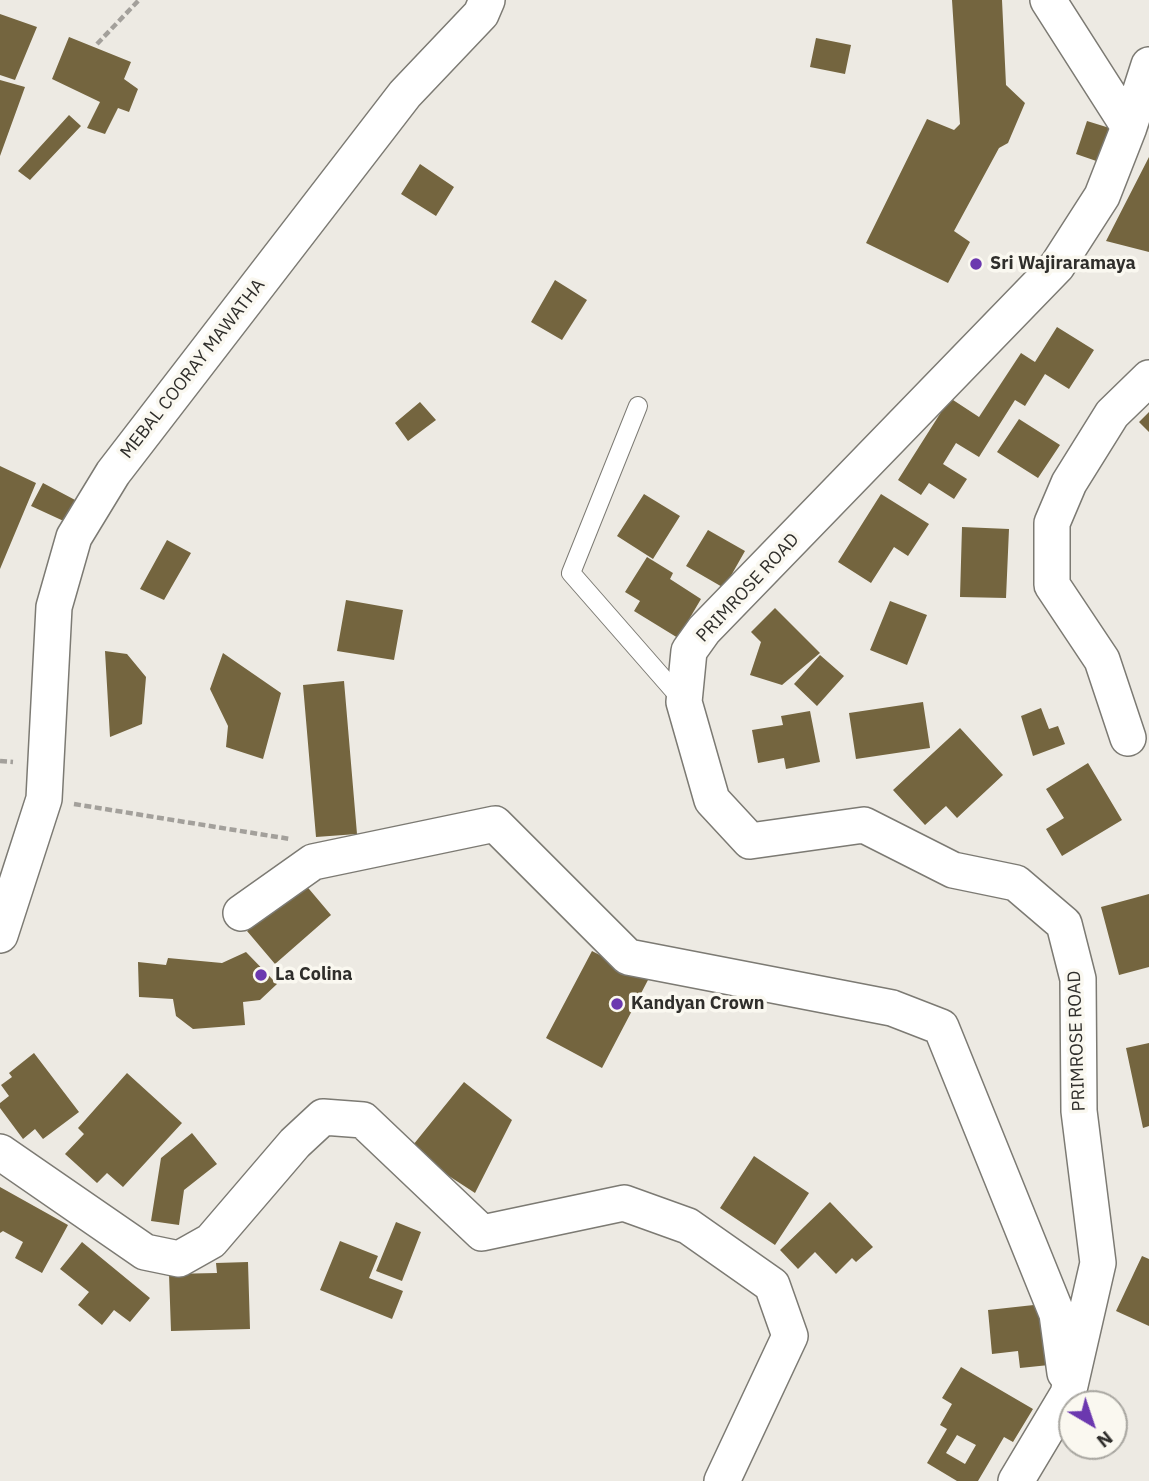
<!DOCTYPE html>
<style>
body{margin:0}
#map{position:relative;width:1149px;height:1481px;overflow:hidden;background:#edeae3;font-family:"IBM Plex Sans",sans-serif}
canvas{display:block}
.north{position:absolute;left:1058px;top:1390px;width:70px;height:70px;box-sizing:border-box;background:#faf8f0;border:2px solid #a9a7a1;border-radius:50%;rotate:141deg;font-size:19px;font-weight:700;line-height:28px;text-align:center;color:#2f2e2b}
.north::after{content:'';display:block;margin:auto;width:24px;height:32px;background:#6b38af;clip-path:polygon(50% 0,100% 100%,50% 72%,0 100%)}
</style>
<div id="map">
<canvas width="1149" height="1481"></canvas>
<div class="north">N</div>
</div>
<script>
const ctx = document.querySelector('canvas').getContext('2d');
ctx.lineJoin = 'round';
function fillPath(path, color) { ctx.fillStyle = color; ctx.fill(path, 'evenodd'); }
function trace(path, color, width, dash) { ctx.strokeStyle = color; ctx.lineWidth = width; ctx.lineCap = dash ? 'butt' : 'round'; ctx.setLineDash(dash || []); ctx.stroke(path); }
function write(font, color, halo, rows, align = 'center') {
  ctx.font = font + ' "IBM Plex Sans",sans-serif'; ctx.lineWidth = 7; ctx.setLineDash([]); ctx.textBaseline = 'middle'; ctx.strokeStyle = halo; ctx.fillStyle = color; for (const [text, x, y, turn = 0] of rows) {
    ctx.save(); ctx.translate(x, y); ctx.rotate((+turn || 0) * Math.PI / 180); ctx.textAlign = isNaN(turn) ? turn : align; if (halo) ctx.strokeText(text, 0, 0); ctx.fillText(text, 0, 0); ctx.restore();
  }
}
fillPath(new Path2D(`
 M 952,0 L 1002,0 L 1006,85 L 1025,103 L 1008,143 L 999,148 L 954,231 L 970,242 L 948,283 L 866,243 L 927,119 L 954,130 L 960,124 Z
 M 0,14 L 37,27 L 15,80 L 0,75 Z
 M 69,37 L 131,62 L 124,79 L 138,89 L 129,112 L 118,108 L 105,134 L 87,128 L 100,102 L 52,79 Z
 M 816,38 L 851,45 L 845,74 L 810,67 Z
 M 0,80 L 25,87 L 0,156 Z
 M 69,115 L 81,126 L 30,180 L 18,171 Z
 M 1087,121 L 1116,130 L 1105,164 L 1076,154 Z
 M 1149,157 L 1149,252 L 1106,241 Z
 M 420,164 L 454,187 L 436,216 L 401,194 Z
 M 555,280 L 587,300 L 562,340 L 531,322 Z
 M 1057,327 L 1094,350 L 1069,389 L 1045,374 L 1025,406 L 1015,400 L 979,457 L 956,443 L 943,464 L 967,479 L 954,499 L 929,483 L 921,495 L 898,480 L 950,398 L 979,417 L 1021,353 L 1035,362 Z
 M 420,402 L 436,420 L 408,441 L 395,423 Z
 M 1149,412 L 1149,432 L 1139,422 Z
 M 1019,419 L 1060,445 L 1038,478 L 997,452 Z
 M 0,466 L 36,483 L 0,569 Z
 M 43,483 L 77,501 L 68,523 L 31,506 Z
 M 644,494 L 680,516 L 653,559 L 617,536 Z
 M 881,494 L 929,524 L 908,556 L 894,547 L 871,583 L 838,562 Z
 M 962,527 L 1009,529 L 1006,598 L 960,597 Z
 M 708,530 L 745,551 L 724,588 L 686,566 Z
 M 167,540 L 191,553 L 164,600 L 140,589 Z
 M 647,557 L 673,573 L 670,579 L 701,599 L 678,638 L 634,611 L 640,601 L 625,592 Z
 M 346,600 L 403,610 L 394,660 L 337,651 Z
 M 890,601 L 927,615 L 907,665 L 870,650 Z
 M 775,608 L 820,653 L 782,685 L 750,675 L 761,642 L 751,632 Z
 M 105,651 L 127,654 L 146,677 L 142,724 L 110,737 Z
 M 223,653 L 281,693 L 263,759 L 226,747 L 228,726 L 210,689 Z
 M 820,655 L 844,676 L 817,706 L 794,684 Z
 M 344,681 L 357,834 L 316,837 L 303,685 Z
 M 923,702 L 930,748 L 856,759 L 849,713 Z
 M 1041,708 L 1049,729 L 1058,726 L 1065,744 L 1033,756 L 1021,716 Z
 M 810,711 L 820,762 L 786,769 L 784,758 L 758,763 L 752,730 L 783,725 L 781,716 Z
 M 960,728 L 1003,775 L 957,818 L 946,806 L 925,825 L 893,790 Z
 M 1088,763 L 1122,820 L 1062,856 L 1046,829 L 1064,818 L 1046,789 Z
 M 304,883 L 331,915 L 275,964 L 247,931 Z
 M 1149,894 L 1149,967 L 1119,975 L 1101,907 Z
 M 592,951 L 648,980 L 602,1068 L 546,1038 Z
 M 246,952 L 277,984 L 260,1000 L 243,1002 L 245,1025 L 193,1029 L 176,1016 L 173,999 L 139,997 L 138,962 L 166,965 L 168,958 L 222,963 Z
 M 1149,1043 L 1149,1126 L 1143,1128 L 1126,1048 Z
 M 34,1053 L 79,1112 L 43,1139 L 35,1129 L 23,1139 L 0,1108 L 0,1103 L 9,1096 L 1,1085 L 12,1077 L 9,1073 Z
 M 127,1073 L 182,1123 L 123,1187 L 107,1173 L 97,1183 L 65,1154 L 84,1134 L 78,1128 Z
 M 464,1082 L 512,1120 L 475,1193 L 409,1150 Z
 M 192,1133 L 217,1164 L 184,1190 L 179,1225 L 151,1221 L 161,1158 Z
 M 754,1156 L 809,1193 L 775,1245 L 720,1208 Z
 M 0,1187 L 68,1225 L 42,1273 L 15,1258 L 23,1242 L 3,1231 L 0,1233 Z
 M 830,1202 L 873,1247 L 856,1262 L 852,1258 L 836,1274 L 815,1252 L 798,1269 L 780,1250 Z
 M 396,1222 L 421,1232 L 402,1281 L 376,1271 Z
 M 340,1241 L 378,1256 L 369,1278 L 403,1291 L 392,1319 L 320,1290 Z
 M 82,1242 L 150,1298 L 130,1322 L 114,1310 L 102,1325 L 78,1305 L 89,1292 L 60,1269 Z
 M 1142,1256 L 1149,1259 L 1149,1326 L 1116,1311 Z
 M 248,1262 L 250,1329 L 171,1331 L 169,1274 L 217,1273 L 216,1263 Z
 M 1043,1304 L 1049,1365 L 1020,1368 L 1018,1351 L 992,1354 L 988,1310 Z
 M 961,1367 L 1033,1409 L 1013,1442 L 1004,1437 L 978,1481 L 957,1481 L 927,1463 L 947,1429 L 940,1425 L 952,1404 L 942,1398 ZM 957,1435 L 976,1445 L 965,1464 L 946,1453 Z`), '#74653f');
const service = new Path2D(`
 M 638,406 L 571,573 L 683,701`);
const minor = new Path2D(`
 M 1048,0 L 1129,127
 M 1128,738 L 1102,660 L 1052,585 L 1052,523 L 1069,483 L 1112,414 L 1149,378
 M 241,913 L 313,862 L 495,824 L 628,957 L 892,1008 L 941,1027 L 1057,1314 L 1065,1373
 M 0,935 L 44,799 L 54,607 L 74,537 L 113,473 L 405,94 L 481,14 L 487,0
 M 0,1152 L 145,1252 L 179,1259 L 211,1241 L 295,1143 L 323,1117 L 363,1120 L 482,1233 L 624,1203 L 688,1226 L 772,1285 L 790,1336 L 722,1481
 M 1016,1481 L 1068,1394 L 1098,1263 L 1079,1111 L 1078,979 L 1064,924 L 1016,883 L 953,870 L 864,825 L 750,841 L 712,800 L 684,702 L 689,651 L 704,630 L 1057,266 L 1102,196 L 1129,127 L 1149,65`);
trace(service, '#7c7a73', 20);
trace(minor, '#7c7a73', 38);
trace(new Path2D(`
 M 97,44 L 139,0
 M 0,761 L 13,762
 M 74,804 L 290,839`), '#a3a09b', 4.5, [7, 3.5]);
trace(service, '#fff', 18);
trace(minor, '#fff', 35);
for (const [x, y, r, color] of [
 [976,264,7,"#6b38af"],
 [261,975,7,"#6b38af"],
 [617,1004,7,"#6b38af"]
]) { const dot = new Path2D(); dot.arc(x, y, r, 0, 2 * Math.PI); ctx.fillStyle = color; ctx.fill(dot); trace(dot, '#faf8f0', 2.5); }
write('bold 18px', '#2f2e2b', '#faf8f0', [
 ["Sri Wajiraramaya",990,264],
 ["La Colina",275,975],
 ["Kandyan Crown",631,1004]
], 'left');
write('18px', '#2f2e2b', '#faf8f0', [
 ["MEBAL COORAY MAWATHA",193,369,-52],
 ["PRIMROSE ROAD",748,588,-47],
 ["PRIMROSE ROAD",1077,1041,-92]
]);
</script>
